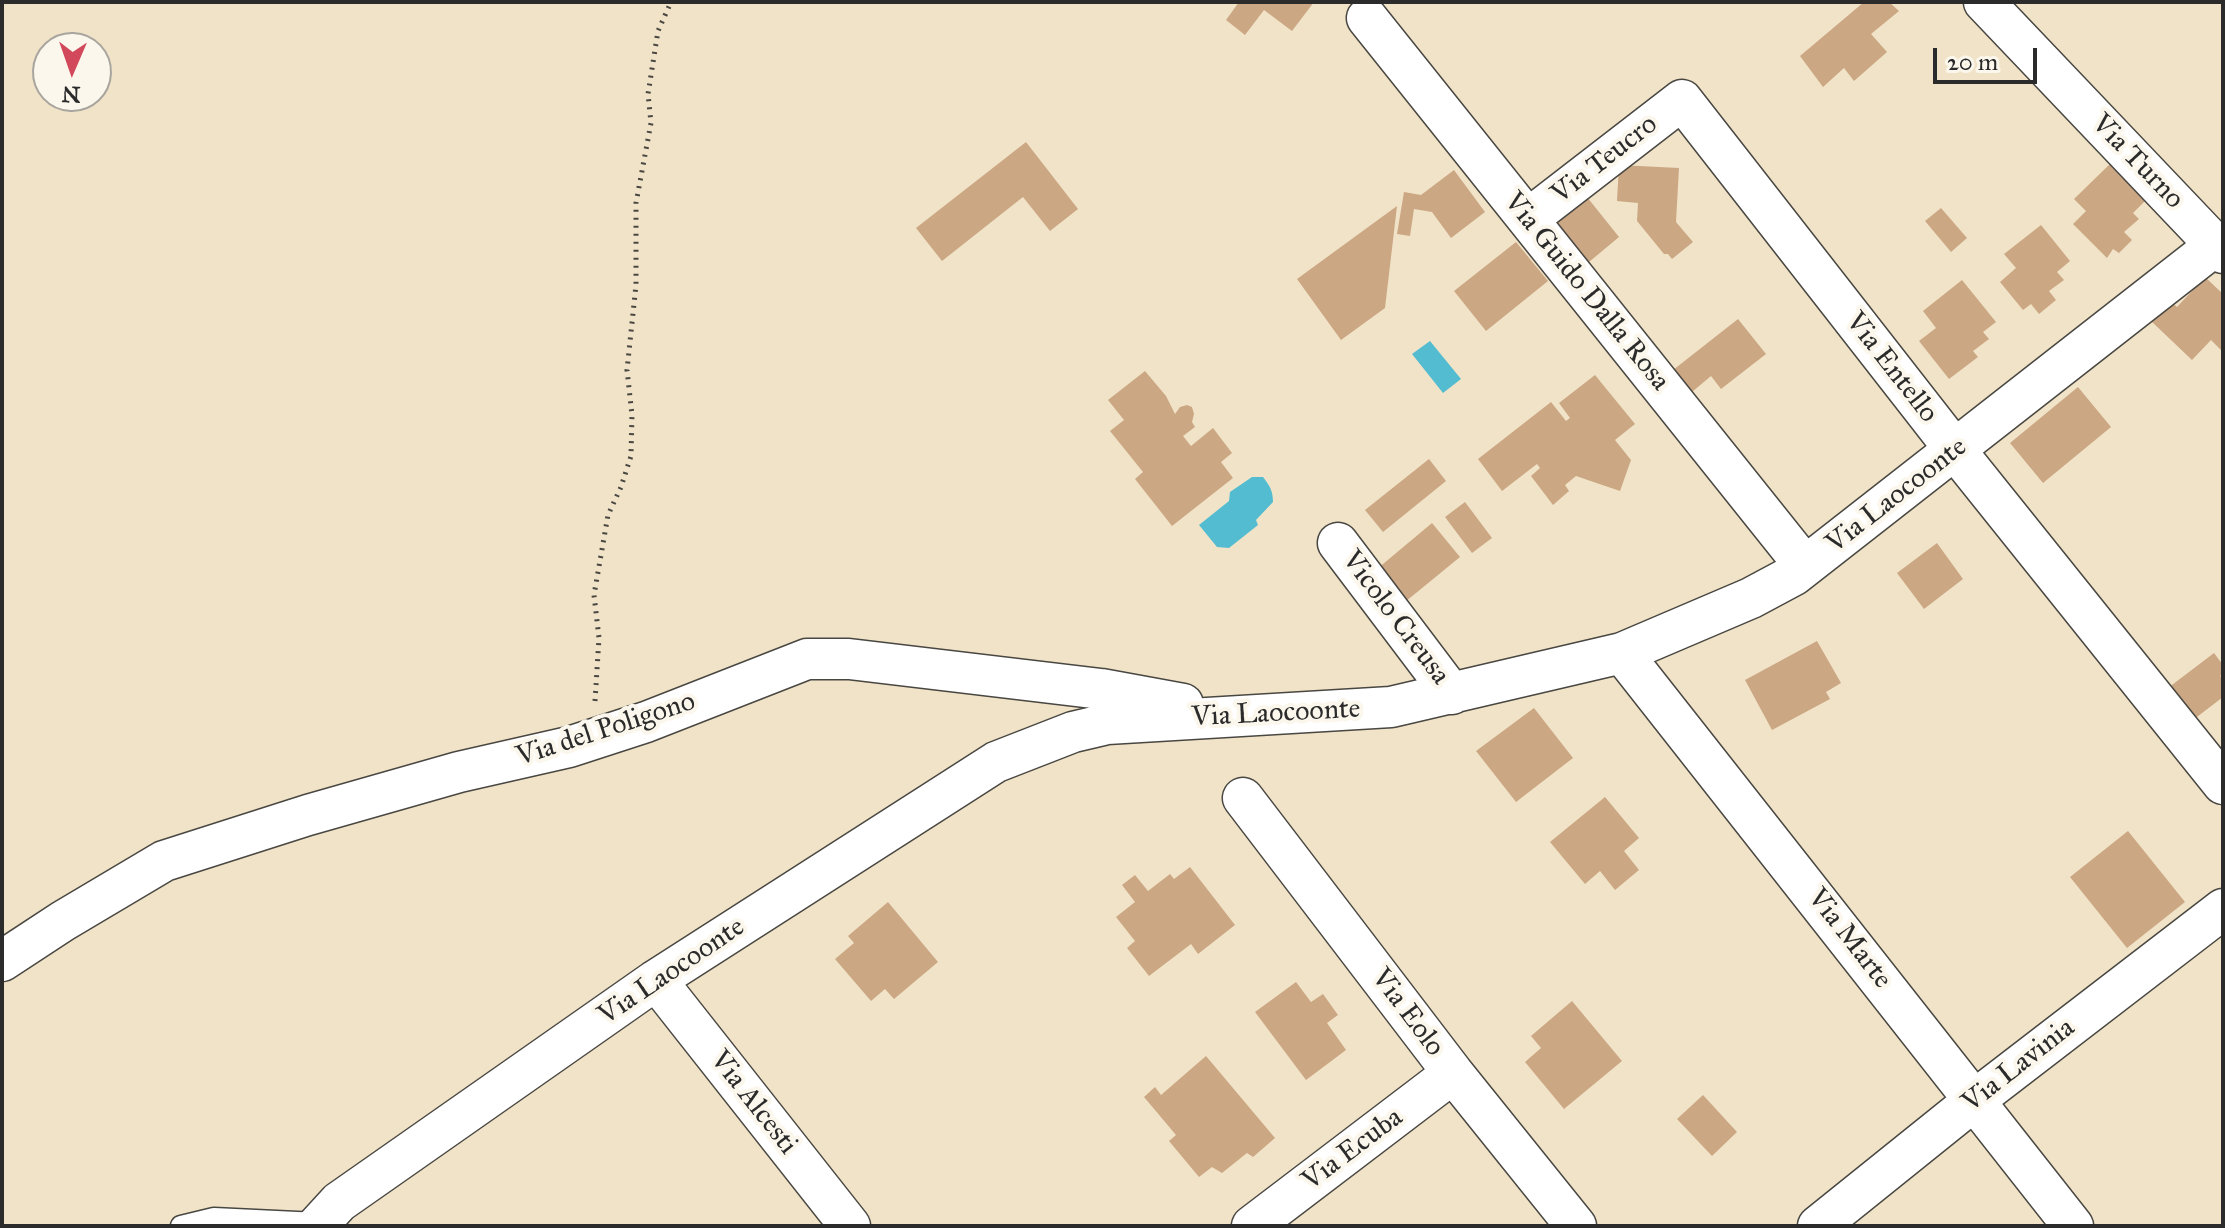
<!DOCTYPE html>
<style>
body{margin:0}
#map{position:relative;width:2225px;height:1228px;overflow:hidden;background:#f1e3c7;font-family:"IM FELL Great Primer",serif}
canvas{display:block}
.frame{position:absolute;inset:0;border:4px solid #2b2b2b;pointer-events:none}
.north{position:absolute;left:32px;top:32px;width:80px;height:80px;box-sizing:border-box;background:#fbf7ec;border:2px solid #a8a59f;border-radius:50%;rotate:182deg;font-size:22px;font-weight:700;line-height:32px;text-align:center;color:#2b2b2b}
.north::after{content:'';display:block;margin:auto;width:28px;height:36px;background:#d1495b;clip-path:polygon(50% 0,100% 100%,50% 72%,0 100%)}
.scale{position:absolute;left:1933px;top:48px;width:104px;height:36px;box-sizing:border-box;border:4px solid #2b2b2b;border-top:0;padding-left:10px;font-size:24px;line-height:28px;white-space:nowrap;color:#2b2b2b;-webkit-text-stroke:6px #fbf7ec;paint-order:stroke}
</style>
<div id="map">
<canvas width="2225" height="1228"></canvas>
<div class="frame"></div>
<div class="north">N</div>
<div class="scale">20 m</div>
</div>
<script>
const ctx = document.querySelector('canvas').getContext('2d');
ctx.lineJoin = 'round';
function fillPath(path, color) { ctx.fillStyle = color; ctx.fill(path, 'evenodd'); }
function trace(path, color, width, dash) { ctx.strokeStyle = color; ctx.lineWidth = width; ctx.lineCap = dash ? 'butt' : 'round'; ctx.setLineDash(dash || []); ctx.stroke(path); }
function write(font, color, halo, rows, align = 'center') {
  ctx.font = font + ' "IM FELL Great Primer",serif'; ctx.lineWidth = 8; ctx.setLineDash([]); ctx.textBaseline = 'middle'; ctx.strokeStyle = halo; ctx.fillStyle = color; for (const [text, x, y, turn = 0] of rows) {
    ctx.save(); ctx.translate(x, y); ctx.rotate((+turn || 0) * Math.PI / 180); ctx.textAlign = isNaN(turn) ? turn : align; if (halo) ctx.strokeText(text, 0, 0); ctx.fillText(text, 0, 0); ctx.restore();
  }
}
fillPath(new Path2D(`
 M 1430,341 L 1461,379 L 1443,393 L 1412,354 Z
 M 1252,477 L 1263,477 C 1270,486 1273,491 1273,502 L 1256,520 L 1258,525 L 1229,548 L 1217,547 L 1199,525 L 1229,501 L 1230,492 Z`), '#54bcd0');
fillPath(new Path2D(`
 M 1239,2 L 1314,2 L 1292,31 L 1264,10 L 1245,35 L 1226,20 Z
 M 1864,2 L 1889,2 L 1899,11 L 1871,34 L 1887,52 L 1854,81 L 1844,68 L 1823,87 L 1800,56 Z
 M 1026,142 L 1078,209 L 1050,231 L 1023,197 L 942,261 L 916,228 Z
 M 2111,163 L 2147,199 L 2133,213 L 2139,219 L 2124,232 L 2132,240 L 2119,253 L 2113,249 L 2107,258 L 2073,224 L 2086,211 L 2074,199 Z
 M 1619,165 L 1679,168 L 1676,222 L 1693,242 L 1672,259 L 1668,254 L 1664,254 L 1637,221 L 1638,203 L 1617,201 Z
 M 1454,170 L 1485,212 L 1451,238 L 1432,212 L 1414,209 L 1410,236 L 1397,234 L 1404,192 L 1421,195 Z
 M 1583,192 L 1619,237 L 1583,267 L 1547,222 Z
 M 1397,206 L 1385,308 L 1341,340 L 1297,279 Z
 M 1941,208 L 1967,238 L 1951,252 L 1925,221 Z
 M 2041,225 L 2070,261 L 2057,272 L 2064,280 L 2049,291 L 2056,300 L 2039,314 L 2031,304 L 2023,310 L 2000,282 L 2016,268 L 2004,254 Z
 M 1516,242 L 1548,281 L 1486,331 L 1454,291 Z
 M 2205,277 L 2223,294 L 2223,352 L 2211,340 L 2192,360 L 2151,321 L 2170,301 L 2177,307 Z
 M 1962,280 L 1996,322 L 1983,332 L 1989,339 L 1973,351 L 1978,357 L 1949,379 L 1919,341 L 1936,328 L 1923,311 Z
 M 1738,319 L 1766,354 L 1721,389 L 1711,376 L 1686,397 L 1668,374 Z
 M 1145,371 L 1166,396 L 1175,414 L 1180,407 L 1187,405 L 1192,407 L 1194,414 L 1192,422 L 1195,427 L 1183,436 L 1191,446 L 1213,428 L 1232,453 L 1221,462 L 1233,478 L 1172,526 L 1135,479 L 1143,472 L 1110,431 L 1124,420 L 1108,400 Z
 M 1595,375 L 1635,424 L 1615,440 L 1631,460 L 1620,491 L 1576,476 L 1565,485 L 1569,491 L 1553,505 L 1531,476 L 1540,468 L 1537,464 L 1502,491 L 1478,459 L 1551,402 L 1566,421 L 1570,418 L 1559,403 Z
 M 2078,387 L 2111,427 L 2043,483 L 2010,443 Z
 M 1429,459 L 1446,481 L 1383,532 L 1365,510 Z
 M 1465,502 L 1492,538 L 1472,553 L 1445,517 Z
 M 1432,523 L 1460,557 L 1405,602 L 1377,569 Z
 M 1937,543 L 1963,579 L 1924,609 L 1897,573 Z
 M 1817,641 L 1841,683 L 1826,692 L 1830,699 L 1772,730 L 1745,680 Z
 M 2214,653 L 2223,665 L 2223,674 L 2220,676 L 2223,680 L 2223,697 L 2193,720 L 2168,688 Z
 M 1534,708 L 1573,758 L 1516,802 L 1476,751 Z
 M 1605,797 L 1639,838 L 1624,851 L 1639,870 L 1615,890 L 1600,871 L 1585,884 L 1550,842 Z
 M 2128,831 L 2185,902 L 2127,948 L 2070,877 Z
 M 1190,867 L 1235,925 L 1198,954 L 1191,944 L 1149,976 L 1127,948 L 1135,941 L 1116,917 L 1135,902 L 1122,885 L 1135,875 L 1148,891 L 1170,874 L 1174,879 Z
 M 888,902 L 938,962 L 894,999 L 885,989 L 871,1001 L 835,959 L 854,943 L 848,936 Z
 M 1296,982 L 1311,1002 L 1323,994 L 1338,1015 L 1327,1023 L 1346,1050 L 1306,1080 L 1255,1012 Z
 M 1572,1001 L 1622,1061 L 1564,1109 L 1525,1062 L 1541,1048 L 1531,1036 Z
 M 1206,1056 L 1275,1138 L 1253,1157 L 1247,1153 L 1222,1173 L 1212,1167 L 1199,1177 L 1169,1141 L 1176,1135 L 1144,1097 L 1155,1087 L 1161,1095 Z
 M 1703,1095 L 1737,1132 L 1712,1156 L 1677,1119 Z`), '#cba784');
const lane = new Path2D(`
 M 181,1226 L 214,1218 L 318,1223`);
const street = new Path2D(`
 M 1984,2 L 2223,253
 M 1367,18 L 1805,566
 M 1528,219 L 1682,100 L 1956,451 L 2223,784
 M 1338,543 L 1452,694
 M 1622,653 L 2073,1226
 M 1243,798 L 1453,1073 L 1576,1226
 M 2,961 L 63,921 L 164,861 L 308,815 L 459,772 L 569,747 L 646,722 L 807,659 L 849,659 L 1101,689 L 1183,704
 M 656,980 L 850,1226
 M 317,1226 L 339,1202 L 656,980 L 996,762 L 1073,732 L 1107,724 L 1391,707 L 1622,653 L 1751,598 L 1794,575 L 2216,245
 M 1252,1226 L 1453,1073
 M 1818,1226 L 1976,1099 L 2223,909`);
trace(lane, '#494742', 23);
trace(street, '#494742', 43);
trace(new Path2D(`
 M 595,701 L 599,638 L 594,595 L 608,515 L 621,487 L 631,456 L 632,415 L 627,370 L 636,285 L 636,203 L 651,123 L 648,94 L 658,31 L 671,2`), '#494742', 5, [2, 6]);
trace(lane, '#fff', 20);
trace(street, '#fff', 40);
write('28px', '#2b2b2b', '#fbf7ec', [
 ["Via Teucro",1605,160,-38],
 ["Via Turno",2137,162,46],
 ["Via Guido Dalla Rosa",1586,292,51],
 ["Via Entello",1891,368,52],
 ["Via Laocoonte",1897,496,-38],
 ["Vicolo Creusa",1395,618,53],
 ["Via Laocoonte",1276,714,-3],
 ["Via del Poligono",606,730,-18],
 ["Via Marte",1849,939,52],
 ["Via Laocoonte",672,972,-34],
 ["Via Eolo",1407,1013,53],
 ["Via Lavinia",2019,1066,-38],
 ["Via Alcesti",753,1103,52],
 ["Via Ecuba",1353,1150,-37]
]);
</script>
